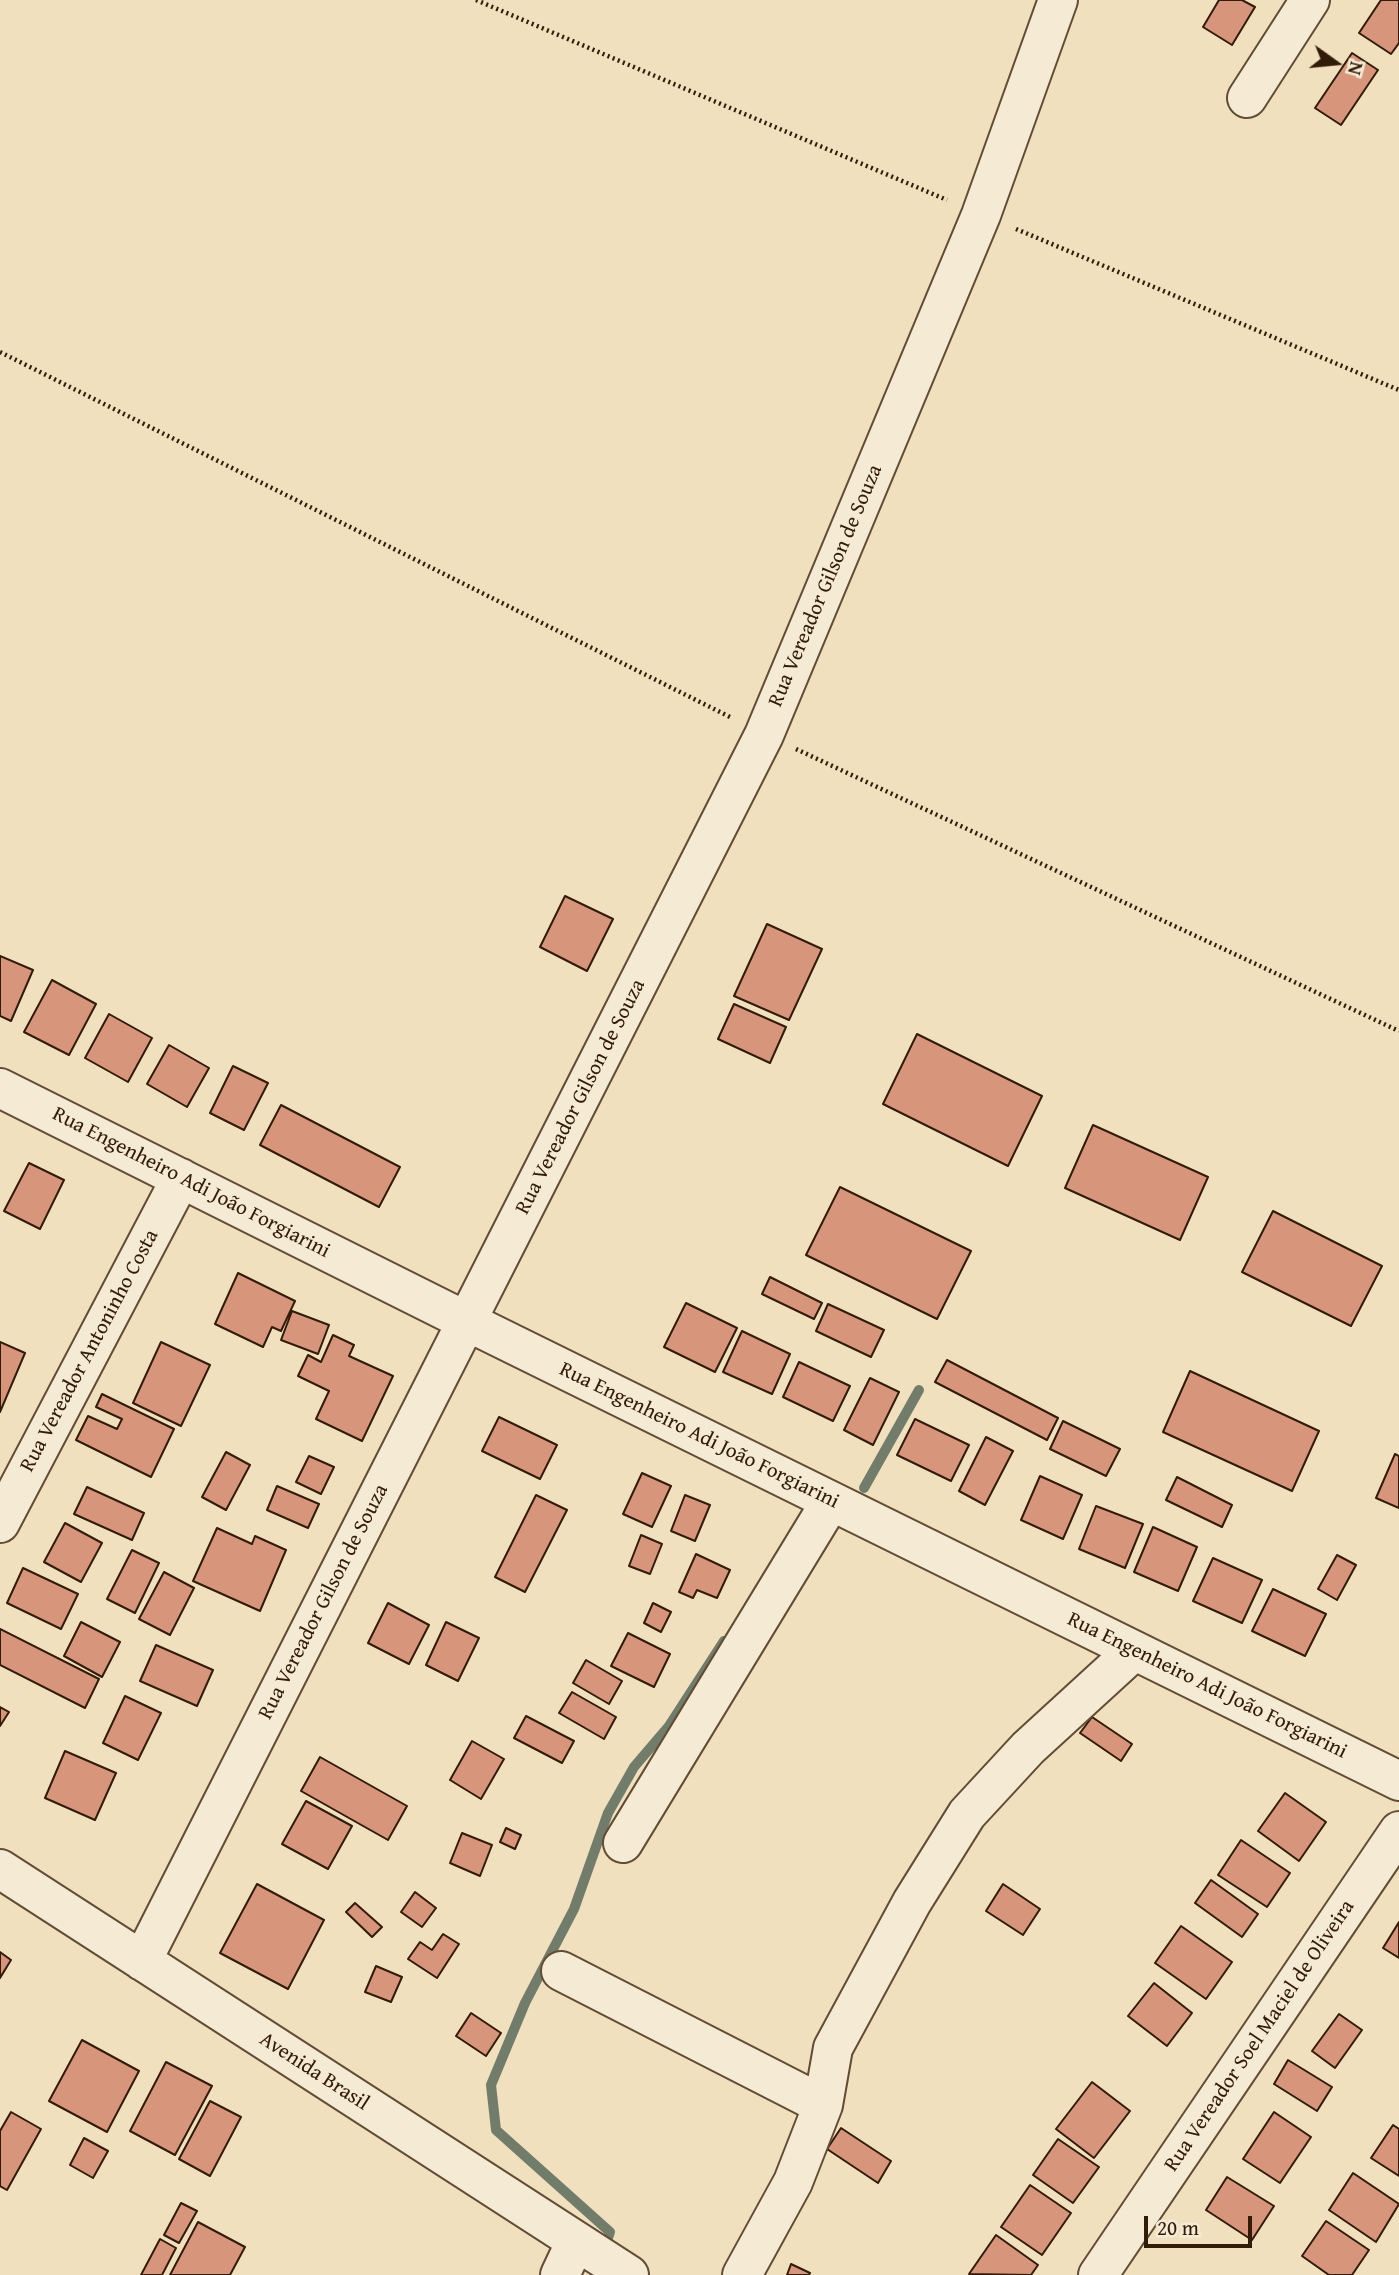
<!DOCTYPE html>
<meta charset="utf-8">
<style>
body{margin:0}
#map{position:relative;width:1399px;height:2275px;overflow:hidden;background:#f0e0bd;font-family:"Gentium Book Plus",serif}
canvas{display:block}
.north{position:absolute;left:1301px;top:28px;width:70px;height:70px;-webkit-text-stroke:5px #f5ebd4;paint-order:stroke;rotate:105deg;font-size:19px;font-weight:700;line-height:28px;text-align:center;color:#321b08}
.north::after{content:'';display:block;margin:auto;width:24px;height:32px;background:#321b08;clip-path:polygon(50% 0,100% 100%,50% 72%,0 100%)}
.scale{position:absolute;left:1144px;top:2216px;width:108px;height:32px;box-sizing:border-box;border:4px solid #321b08;border-top:0;padding-left:9px;font-size:21px;line-height:24px;white-space:nowrap;color:#321b08;-webkit-text-stroke:5px #f5ebd4;paint-order:stroke}
</style>
<div id="map">
<canvas width="1399" height="2275"></canvas>
<div class="north">N</div>
<div class="scale">20 m</div>
</div>
<script>
const ctx = document.querySelector('canvas').getContext('2d');
ctx.lineJoin = 'round';
function trace(path, color, width, dash) { ctx.strokeStyle = color; ctx.lineWidth = width; ctx.lineCap = dash ? 'butt' : 'round'; ctx.setLineDash(dash || []); ctx.stroke(path); }
function fillPath(path, color) { ctx.fillStyle = color; ctx.fill(path, 'evenodd'); }
function write(font, color, halo, rows, align = 'center') {
  ctx.font = font + ' "Gentium Book Plus",serif'; ctx.lineWidth = 6; ctx.setLineDash([]); ctx.textBaseline = 'middle'; ctx.strokeStyle = halo; ctx.fillStyle = color; for (const [text, x, y, turn = 0] of rows) {
    ctx.save(); ctx.translate(x, y); ctx.rotate((+turn || 0) * Math.PI / 180); ctx.textAlign = isNaN(turn) ? turn : align; if (halo) ctx.strokeText(text, 0, 0); ctx.fillText(text, 0, 0); ctx.restore();
  }
}
trace(new Path2D(`
 M 864,1488 L 919,1390
 M 604,2250 L 610,2232 L 496,2130 L 491,2085 L 525,2003 L 574,1909 L 608,1813 L 634,1767 L 669,1726 L 724,1641`), '#717c6b', 10);
const building = new Path2D(`
 M 1219,0 L 1242,0 L 1255,7 L 1232,45 L 1203,27 Z
 M 1381,0 L 1399,0 L 1399,43 L 1391,54 L 1359,33 Z
 M 1352,53 L 1378,70 L 1341,125 L 1315,108 Z
 M 565,896 L 613,919 L 587,971 L 540,947 Z
 M 767,924 L 822,949 L 789,1020 L 734,996 Z
 M 0,956 L 33,970 L 11,1021 L 0,1016 Z
 M 52,980 L 96,1004 L 69,1055 L 24,1032 Z
 M 734,1004 L 786,1027 L 770,1063 L 718,1039 Z
 M 109,1014 L 152,1038 L 128,1082 L 85,1058 Z
 M 917,1034 L 1042,1096 L 1008,1166 L 883,1104 Z
 M 169,1045 L 209,1068 L 187,1107 L 147,1084 Z
 M 233,1066 L 268,1083 L 244,1130 L 210,1113 Z
 M 281,1105 L 400,1167 L 379,1207 L 260,1145 Z
 M 1093,1125 L 1208,1177 L 1180,1240 L 1065,1188 Z
 M 29,1163 L 64,1180 L 40,1229 L 4,1211 Z
 M 840,1187 L 971,1251 L 937,1319 L 806,1255 Z
 M 1273,1211 L 1382,1266 L 1351,1326 L 1242,1272 Z
 M 238,1273 L 295,1301 L 281,1331 L 272,1327 L 263,1347 L 215,1324 Z
 M 770,1277 L 822,1303 L 814,1319 L 762,1294 Z
 M 686,1303 L 737,1328 L 715,1372 L 664,1347 Z
 M 828,1304 L 884,1330 L 871,1357 L 816,1331 Z
 M 292,1311 L 329,1325 L 318,1354 L 281,1340 Z
 M 742,1331 L 790,1354 L 772,1394 L 723,1372 Z
 M 333,1335 L 354,1345 L 349,1356 L 393,1376 L 362,1441 L 316,1419 L 329,1391 L 298,1376 L 308,1355 L 321,1362 Z
 M 0,1342 L 25,1353 L 0,1412 Z
 M 161,1342 L 210,1365 L 181,1426 L 133,1403 Z
 M 947,1360 L 1058,1418 L 1047,1440 L 935,1382 Z
 M 799,1362 L 850,1386 L 833,1421 L 783,1397 Z
 M 1190,1371 L 1319,1431 L 1292,1491 L 1163,1432 Z
 M 870,1378 L 899,1392 L 873,1445 L 844,1430 Z
 M 102,1394 L 174,1429 L 151,1477 L 76,1440 L 88,1416 L 117,1429 L 122,1419 L 96,1407 Z
 M 499,1417 L 557,1445 L 540,1479 L 482,1451 Z
 M 915,1419 L 969,1445 L 951,1481 L 897,1455 Z
 M 1063,1421 L 1120,1449 L 1106,1476 L 1050,1449 Z
 M 986,1437 L 1013,1451 L 985,1505 L 959,1491 Z
 M 226,1452 L 250,1465 L 226,1510 L 202,1497 Z
 M 1395,1454 L 1399,1456 L 1399,1508 L 1376,1498 Z
 M 309,1456 L 334,1467 L 321,1494 L 296,1482 Z
 M 642,1473 L 671,1486 L 652,1527 L 623,1514 Z
 M 1040,1476 L 1082,1495 L 1063,1539 L 1021,1520 Z
 M 1177,1477 L 1232,1505 L 1222,1527 L 1166,1500 Z
 M 277,1486 L 319,1504 L 308,1528 L 267,1510 Z
 M 87,1487 L 144,1513 L 132,1540 L 74,1514 Z
 M 536,1495 L 567,1510 L 525,1592 L 495,1577 Z
 M 685,1495 L 710,1505 L 695,1541 L 671,1531 Z
 M 1096,1506 L 1143,1524 L 1125,1568 L 1079,1549 Z
 M 65,1523 L 102,1543 L 81,1582 L 44,1562 Z
 M 1153,1527 L 1197,1547 L 1178,1591 L 1134,1572 Z
 M 217,1528 L 252,1544 L 255,1536 L 286,1550 L 260,1611 L 193,1581 Z
 M 641,1535 L 662,1544 L 650,1574 L 629,1566 Z
 M 132,1550 L 159,1563 L 135,1613 L 107,1599 Z
 M 696,1554 L 730,1570 L 717,1598 L 697,1590 L 693,1598 L 679,1592 Z
 M 1337,1555 L 1356,1565 L 1337,1600 L 1318,1589 Z
 M 1213,1558 L 1262,1580 L 1242,1623 L 1193,1601 Z
 M 23,1568 L 78,1594 L 61,1629 L 7,1603 Z
 M 164,1572 L 194,1588 L 170,1635 L 139,1619 Z
 M 1273,1589 L 1326,1614 L 1305,1656 L 1252,1631 Z
 M 388,1603 L 429,1625 L 409,1664 L 368,1643 Z
 M 653,1603 L 671,1612 L 661,1632 L 644,1623 Z
 M 81,1622 L 120,1642 L 102,1677 L 64,1656 Z
 M 446,1622 L 479,1638 L 458,1681 L 426,1665 Z
 M 0,1629 L 99,1679 L 85,1708 L 0,1665 Z
 M 628,1633 L 670,1654 L 654,1687 L 611,1666 Z
 M 156,1645 L 213,1670 L 197,1706 L 140,1681 Z
 M 586,1660 L 622,1681 L 609,1704 L 573,1683 Z
 M 572,1692 L 616,1717 L 604,1739 L 559,1713 Z
 M 125,1696 L 161,1713 L 138,1760 L 103,1743 Z
 M 0,1707 L 9,1712 L 0,1726 Z
 M 526,1716 L 574,1741 L 562,1763 L 514,1738 Z
 M 1092,1717 L 1132,1744 L 1121,1761 L 1080,1733 Z
 M 472,1741 L 504,1759 L 481,1799 L 450,1780 Z
 M 65,1751 L 116,1773 L 95,1820 L 45,1798 Z
 M 320,1757 L 407,1806 L 388,1840 L 301,1791 Z
 M 1285,1793 L 1326,1822 L 1299,1861 L 1258,1831 Z
 M 306,1801 L 352,1826 L 328,1869 L 282,1844 Z
 M 506,1828 L 521,1835 L 515,1849 L 500,1842 Z
 M 462,1833 L 492,1845 L 480,1876 L 450,1863 Z
 M 1241,1840 L 1290,1873 L 1267,1907 L 1218,1875 Z
 M 1211,1880 L 1258,1914 L 1242,1937 L 1195,1903 Z
 M 257,1884 L 324,1920 L 288,1989 L 220,1953 Z
 M 1003,1884 L 1040,1909 L 1023,1935 L 986,1911 Z
 M 415,1892 L 436,1908 L 422,1927 L 401,1912 Z
 M 355,1903 L 382,1927 L 372,1937 L 346,1912 Z
 M 1399,1922 L 1399,1958 L 1383,1948 Z
 M 1181,1926 L 1232,1962 L 1206,1999 L 1155,1963 Z
 M 443,1934 L 459,1944 L 437,1978 L 408,1959 L 420,1942 L 432,1950 Z
 M 0,1952 L 11,1960 L 0,1978 Z
 M 376,1966 L 402,1977 L 391,2002 L 365,1992 Z
 M 1154,1983 L 1192,2013 L 1167,2046 L 1128,2016 Z
 M 471,2013 L 501,2033 L 486,2056 L 456,2036 Z
 M 1339,2014 L 1362,2030 L 1335,2068 L 1312,2051 Z
 M 82,2040 L 139,2071 L 107,2132 L 49,2101 Z
 M 1288,2060 L 1332,2087 L 1317,2111 L 1274,2084 Z
 M 166,2062 L 212,2086 L 175,2155 L 130,2131 Z
 M 1092,2082 L 1130,2111 L 1094,2158 L 1056,2129 Z
 M 210,2101 L 241,2117 L 210,2176 L 179,2159 Z
 M 11,2112 L 41,2129 L 7,2190 L 0,2186 L 0,2131 Z
 M 1274,2112 L 1311,2137 L 1280,2183 L 1243,2159 Z
 M 1393,2125 L 1399,2129 L 1399,2176 L 1371,2158 Z
 M 841,2128 L 891,2161 L 878,2183 L 827,2149 Z
 M 84,2138 L 108,2151 L 93,2178 L 70,2165 Z
 M 1058,2139 L 1099,2167 L 1073,2203 L 1033,2175 Z
 M 1353,2173 L 1399,2204 L 1376,2242 L 1329,2210 Z
 M 1227,2177 L 1274,2206 L 1252,2240 L 1206,2210 Z
 M 1030,2185 L 1071,2213 L 1042,2255 L 1001,2227 Z
 M 181,2203 L 197,2211 L 179,2243 L 164,2235 Z
 M 1326,2221 L 1369,2250 L 1352,2275 L 1329,2275 L 1302,2256 Z
 M 198,2222 L 245,2247 L 230,2275 L 170,2275 Z
 M 996,2235 L 1038,2265 L 1031,2275 L 969,2274 Z
 M 160,2239 L 176,2248 L 162,2275 L 141,2275 Z
 M 791,2264 L 810,2273 L 809,2275 L 787,2275 Z`);
fillPath(building, '#d7967b');
trace(building, '#321b08', 2);
const minor = new Path2D(`
 M 1247,98 L 1310,0
 M 0,1088 L 466,1321 L 1399,1781
 M 0,1523 L 181,1178
 M 623,1843 L 831,1501
 M 0,1869 L 629,2275
 M 142,1961 L 764,735 L 981,215 L 1058,0
 M 561,1971 L 823,2105
 M 560,2275 L 576,2241
 M 742,2275 L 793,2182 L 823,2105 L 833,2048 L 912,1902 L 967,1814 L 1028,1748 L 1134,1651
 M 1098,2275 L 1399,1831`);
trace(minor, '#624c35', 42);
trace(new Path2D(`
 M 476,0 L 947,200
 M 1016,229 L 1399,390
 M 0,352 L 732,718
 M 796,749 L 1399,1031`), '#321b08', 4.5, [2, 3.5]);
trace(minor, '#f5ebd4', 38);
write('21px', '#321b08', '#f5ebd4', [
 ["Rua Vereador Gilson de Souza",826,586,-67],
 ["Rua Vereador Gilson de Souza",581,1097,-63],
 ["Rua Engenheiro Adi João Forgiarini",191,1183,27],
 ["Rua Vereador Antoninho Costa",90,1351,-62],
 ["Rua Engenheiro Adi João Forgiarini",699,1436,26],
 ["Rua Vereador Gilson de Souza",324,1602,-63],
 ["Rua Engenheiro Adi João Forgiarini",1207,1686,26],
 ["Rua Vereador Soel Maciel de Oliveira",1260,2036,-56],
 ["Avenida Brasil",314,2072,33]
]);
</script>
